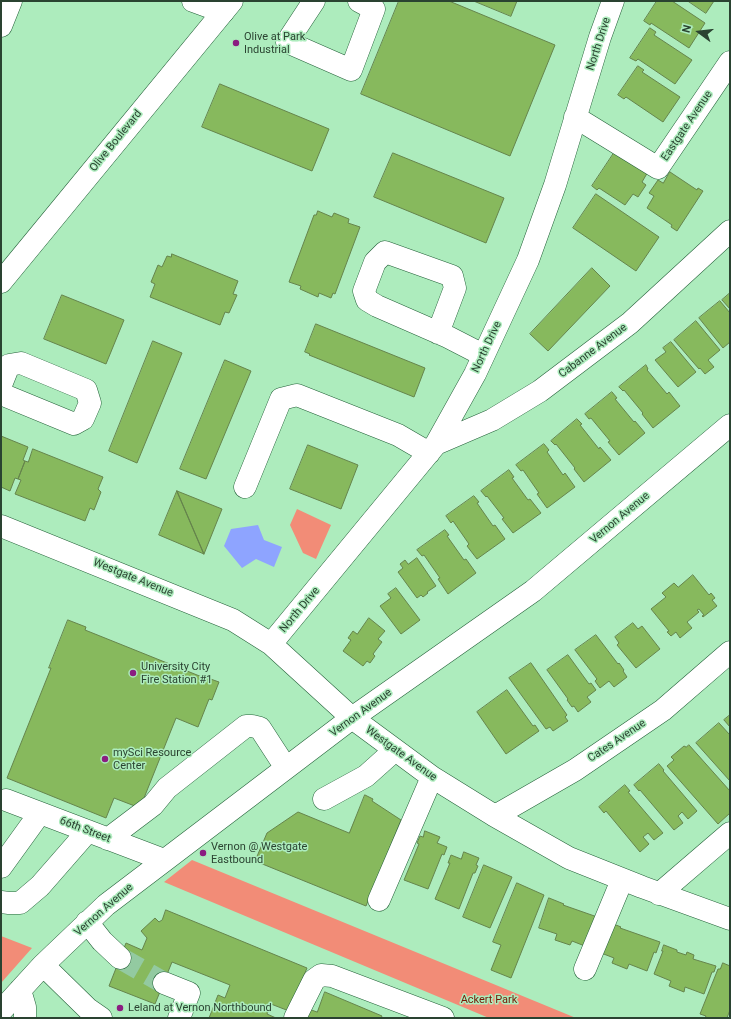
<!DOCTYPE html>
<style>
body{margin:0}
#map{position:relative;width:731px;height:1019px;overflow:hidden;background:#adecbd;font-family:Roboto,sans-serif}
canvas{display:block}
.frame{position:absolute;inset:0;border:2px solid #2a4331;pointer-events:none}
.north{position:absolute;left:679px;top:12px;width:40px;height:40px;-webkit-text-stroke:3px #adecbd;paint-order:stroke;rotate:285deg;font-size:11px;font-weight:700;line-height:16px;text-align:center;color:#2a4331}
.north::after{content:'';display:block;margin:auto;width:14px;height:18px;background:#2a4331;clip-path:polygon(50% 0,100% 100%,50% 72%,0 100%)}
</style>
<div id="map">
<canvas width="731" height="1019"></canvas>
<div class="frame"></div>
<div class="north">N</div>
</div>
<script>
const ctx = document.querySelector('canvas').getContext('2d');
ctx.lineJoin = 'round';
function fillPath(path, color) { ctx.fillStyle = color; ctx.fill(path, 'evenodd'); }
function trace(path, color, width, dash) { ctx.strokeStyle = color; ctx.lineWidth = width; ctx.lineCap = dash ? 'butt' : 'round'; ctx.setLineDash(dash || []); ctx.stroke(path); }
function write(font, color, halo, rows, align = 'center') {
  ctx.font = font + ' Roboto,sans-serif'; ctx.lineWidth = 3; ctx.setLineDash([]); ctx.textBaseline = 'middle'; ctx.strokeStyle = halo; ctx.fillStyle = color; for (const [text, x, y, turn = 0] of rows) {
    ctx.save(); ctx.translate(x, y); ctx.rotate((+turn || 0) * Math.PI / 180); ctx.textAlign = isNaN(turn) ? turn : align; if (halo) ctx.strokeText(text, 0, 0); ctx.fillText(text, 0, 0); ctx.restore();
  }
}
fillPath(new Path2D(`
 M 297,509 L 331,525 L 316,559 L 303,553 L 290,525 Z
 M 192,860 L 576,1018 L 489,1018 L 164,882 Z
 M 1,936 L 32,948 L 1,983 Z`), '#f28c77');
fillPath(new Path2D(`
 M 258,525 L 264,540 L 282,547 L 274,567 L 256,559 L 242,568 L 224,546 L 231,529 Z`), '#8ea4ff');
const building = new Path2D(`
 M 399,1 L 449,1 L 555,45 L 510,156 L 361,94 Z
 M 474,1 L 517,1 L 511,16 Z
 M 657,1 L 672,1 L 705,23 L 689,48 L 651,23 L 650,25 L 644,21 Z
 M 688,1 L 714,1 L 706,13 Z
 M 650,28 L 656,32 L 654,35 L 692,60 L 675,84 L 638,59 L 636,61 L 630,58 Z
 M 638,66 L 644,70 L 642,72 L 680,97 L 663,122 L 626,97 L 624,99 L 618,95 Z
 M 220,84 L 329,129 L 312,171 L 202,127 Z
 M 618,147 L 649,170 L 642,182 L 646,185 L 638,197 L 633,194 L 625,205 L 599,188 L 597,190 L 592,186 Z
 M 393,153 L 504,198 L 486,243 L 374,197 Z
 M 670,172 L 697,190 L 698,188 L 703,191 L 677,231 L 671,227 L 672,225 L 647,208 L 654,196 L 649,193 L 658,180 L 663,183 Z
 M 596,194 L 659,237 L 636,271 L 573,228 Z
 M 318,211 L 332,217 L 334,213 L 349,219 L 348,223 L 360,227 L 335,294 L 333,293 L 331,298 L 319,293 L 318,297 L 300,289 L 301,286 L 289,282 L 314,215 L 316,215 Z
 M 172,254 L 238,281 L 233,294 L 237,295 L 229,313 L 225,312 L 220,325 L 150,297 L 155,284 L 151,282 L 158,265 L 162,267 L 167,256 L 171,257 Z
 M 592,268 L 610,286 L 548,351 L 530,334 Z
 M 730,293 L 730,309 L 722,300 Z
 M 62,295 L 124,320 L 106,364 L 44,339 Z
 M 720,301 L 730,313 L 730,342 L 723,348 L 699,318 Z
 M 696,321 L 720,350 L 708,360 L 714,367 L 705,374 L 700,368 L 699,369 L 674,340 Z
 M 316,324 L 425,368 L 414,397 L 309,355 L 310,354 L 305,352 Z
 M 153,341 L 182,353 L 137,463 L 109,451 Z
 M 671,342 L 696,372 L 678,387 L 655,360 L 666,352 L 663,348 Z
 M 225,360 L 251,371 L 206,479 L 180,469 Z
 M 646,365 L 648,369 L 647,370 L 667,394 L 669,392 L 680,406 L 653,428 L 642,414 L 643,413 L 624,390 L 623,391 L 619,387 Z
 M 612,392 L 617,398 L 615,399 L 634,422 L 635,421 L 645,433 L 619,455 L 608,442 L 610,441 L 591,418 L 589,419 L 585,414 Z
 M 577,419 L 582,424 L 580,425 L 599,449 L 600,447 L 611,460 L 584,482 L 574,469 L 575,468 L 556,444 L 555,445 L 551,441 Z
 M 1,436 L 28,447 L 23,460 L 25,461 L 18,479 L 15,478 L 10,491 L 1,487 Z
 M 544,444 L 549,450 L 547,452 L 563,475 L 565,473 L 575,487 L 547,508 L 537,494 L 539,493 L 523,470 L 521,471 L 516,465 Z
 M 308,445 L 358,465 L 341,509 L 290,489 Z
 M 33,449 L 103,477 L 98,489 L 101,492 L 94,510 L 90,508 L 85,521 L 15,494 L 21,480 L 18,479 L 25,461 L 28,462 Z
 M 509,470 L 514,477 L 512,478 L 528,500 L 530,499 L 541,513 L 513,533 L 502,519 L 504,518 L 487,496 L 486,497 L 481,491 Z
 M 177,491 L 204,554 L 159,535 Z
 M 177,491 L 222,509 L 204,554 Z
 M 474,496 L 479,502 L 477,503 L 493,526 L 495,525 L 505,539 L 477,559 L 467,546 L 469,544 L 453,521 L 451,523 L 446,516 Z
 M 445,530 L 449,535 L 447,536 L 464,560 L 466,559 L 476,573 L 448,594 L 438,579 L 440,578 L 424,555 L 422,556 L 417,550 Z
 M 417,558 L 436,586 L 427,592 L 428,593 L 423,597 L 421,595 L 417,598 L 398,572 L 403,568 L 400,564 L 405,560 L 408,564 Z
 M 693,575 L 709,595 L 711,593 L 715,598 L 712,600 L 717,606 L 703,617 L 702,616 L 704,615 L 699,609 L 697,610 L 699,612 L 687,622 L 692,628 L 680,638 L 676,632 L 671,636 L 667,632 L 669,631 L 651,609 L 666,597 L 662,593 L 674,583 L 678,587 Z
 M 396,588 L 420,620 L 401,634 L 380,606 L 391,598 L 388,594 Z
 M 369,618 L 385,631 L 378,639 L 382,642 L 373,654 L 375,656 L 370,663 L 367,661 L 363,666 L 343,651 L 351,640 L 348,638 L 353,631 L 357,634 Z
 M 68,620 L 86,627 L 85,630 L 202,677 L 202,676 L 219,682 L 212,700 L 209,699 L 198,727 L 176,718 L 140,808 L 114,798 L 106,818 L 7,778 L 51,668 L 49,668 Z
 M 633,623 L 638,629 L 642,626 L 660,649 L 636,668 L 617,645 L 619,643 L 615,637 Z
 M 596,635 L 618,664 L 619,663 L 624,670 L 623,671 L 627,677 L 614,687 L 609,681 L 600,688 L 595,681 L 597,679 L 575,650 Z
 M 568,655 L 589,684 L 591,683 L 596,690 L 587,697 L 591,702 L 578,712 L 574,706 L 572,707 L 567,700 L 568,699 L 547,670 Z
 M 531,663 L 567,715 L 565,717 L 568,721 L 553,731 L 550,727 L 546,729 L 509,678 Z
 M 507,690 L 533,726 L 535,725 L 539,731 L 506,754 L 477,712 Z
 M 730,715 L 730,727 L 724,720 Z
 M 719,723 L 730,735 L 730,781 L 696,743 Z
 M 689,745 L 730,791 L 730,813 L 718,824 L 667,766 L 674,760 L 671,757 L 684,746 L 686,747 Z
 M 659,764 L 664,770 L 663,771 L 697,811 L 688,819 L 682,812 L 678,816 L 683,823 L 674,830 L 640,790 L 639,791 L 634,785 Z
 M 625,785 L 630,791 L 628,792 L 663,833 L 654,840 L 648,833 L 643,837 L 649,844 L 640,852 L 606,811 L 604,813 L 599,807 Z
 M 365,795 L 373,799 L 372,801 L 401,820 L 366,906 L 255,861 L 267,833 L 298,812 L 349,833 Z
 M 425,831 L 440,837 L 437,843 L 447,847 L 444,855 L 442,854 L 428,889 L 404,880 L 419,844 L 417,843 L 420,836 L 423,837 Z
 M 464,852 L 479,858 L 476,865 L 478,866 L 475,873 L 473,873 L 459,909 L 435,899 L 450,863 L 448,863 L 451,855 L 461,859 Z
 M 484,865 L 512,877 L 490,928 L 463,917 Z
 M 517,883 L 544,895 L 511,978 L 491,970 L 501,945 L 493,942 Z
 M 549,898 L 564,904 L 563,905 L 603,919 L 590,948 L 572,941 L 570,945 L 555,940 L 557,934 L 539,928 Z
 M 166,910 L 307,968 L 289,1011 L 271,1004 L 267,1014 L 276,1018 L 209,1018 L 218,995 L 225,998 L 230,985 L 172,962 L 155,1004 L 109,986 L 126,943 L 142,950 L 147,938 L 141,931 L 155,918 L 159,922 L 162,920 Z
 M 606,921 L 621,927 L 620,928 L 660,942 L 656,953 L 654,952 L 647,971 L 629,964 L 627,969 L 612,963 L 614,958 L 596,951 Z
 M 664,945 L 677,950 L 677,952 L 686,955 L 687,952 L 694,955 L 693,959 L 716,966 L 714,972 L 712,972 L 704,994 L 685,987 L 684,992 L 669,986 L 671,981 L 654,974 L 663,951 L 662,951 Z
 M 723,963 L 730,966 L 730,1010 L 727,1018 L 705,1018 L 706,1016 L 700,1014 L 718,969 L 720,969 Z
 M 325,992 L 382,1016 L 381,1018 L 302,1018 L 306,1008 L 317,1012 Z`);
fillPath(building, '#87b95d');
trace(building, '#65844c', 1);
trace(new Path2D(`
 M 120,958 L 164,983`), '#93caa1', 22, [22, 11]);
const minor = new Path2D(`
 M 193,1 L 223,12
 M 314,1 L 287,42 L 351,70 L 374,9 L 359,1
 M 1,26 L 11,1
 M 575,117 L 658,168 L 730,62
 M 438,333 L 455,288 L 452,276 L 385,252 L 375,262 L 364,291 L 367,300 L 377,306 L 448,337 L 483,355
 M 1,385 L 9,365 L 21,363 L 86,390 L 90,403 L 83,419 L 74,424 L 1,394
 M 436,444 L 492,420 L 540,391 L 630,323 L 730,231
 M 245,487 L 281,399 L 297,395 L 398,435 L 429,453
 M 1,526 L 233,620 L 271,644 L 352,718 L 432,777 L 495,816 L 569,858 L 642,887 L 730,919
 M 271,644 L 436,444 L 475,374 L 528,260 L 555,185 L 600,37 L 613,1
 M 324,799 L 366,776 L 395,750
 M 6,800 L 164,860
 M 495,816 L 575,770 L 663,710 L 730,652
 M 108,839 L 153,805 L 167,788 L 246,726 L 252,726 L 260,728 L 286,768
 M 1,867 L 40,813
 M 659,894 L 730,833
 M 379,900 L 432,777
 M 1,902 L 9,903 L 20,903 L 40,886 L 88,831
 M 87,922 L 102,941 L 120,958
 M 43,965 L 88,1009 L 101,1018
 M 585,969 L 622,880
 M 164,983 L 189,993 L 179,1018
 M 20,990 L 25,1007 L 25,1018
 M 1,1011 L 43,965 L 106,905 L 352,718 L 533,591 L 730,425
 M 295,1018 L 314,980 L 321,975 L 332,976 L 443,1018`);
const major = new Path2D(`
 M 1,282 L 232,1`);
trace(minor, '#246139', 23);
trace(major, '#246139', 23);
trace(minor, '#fff', 22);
trace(major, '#fff', 22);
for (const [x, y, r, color] of [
 [236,43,4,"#8b1d81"],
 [133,673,4,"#8b1d81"],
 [105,759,4,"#8b1d81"],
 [203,853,4,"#8b1d81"],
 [120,1008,4,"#8b1d81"]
]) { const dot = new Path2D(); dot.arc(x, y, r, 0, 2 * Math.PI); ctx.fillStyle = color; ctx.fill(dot); trace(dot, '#adecbd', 1.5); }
write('11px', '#2a4331', '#adecbd', [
 ["Olive at Park",244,37],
 ["Industrial",244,50],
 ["University City",141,667],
 ["Fire Station #1",141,680],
 ["mySci Resource",113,753],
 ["Center",113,766],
 ["Vernon @ Westgate",211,847],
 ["Eastbound",211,860],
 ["Leland at Vernon Northbound",128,1008]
], 'left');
write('11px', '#2a4331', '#adecbd', [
 ["North Drive",599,44,-72],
 ["Eastgate Avenue",687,126,-56],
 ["Olive Boulevard",116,141,-51],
 ["North Drive",487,347,-65],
 ["Cabanne Avenue",593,351,-37],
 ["Vernon Avenue",620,518,-40],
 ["Westgate Avenue",133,578,22],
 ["North Drive",300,610,-50],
 ["Vernon Avenue",361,713,-36],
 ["Cates Avenue",617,741,-34],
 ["Westgate Avenue",401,754,36],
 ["66th Street",85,830,21],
 ["Vernon Avenue",104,910,-41]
]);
write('11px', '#751706', '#adecbd', [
 ["Ackert Park",489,1000]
]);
</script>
